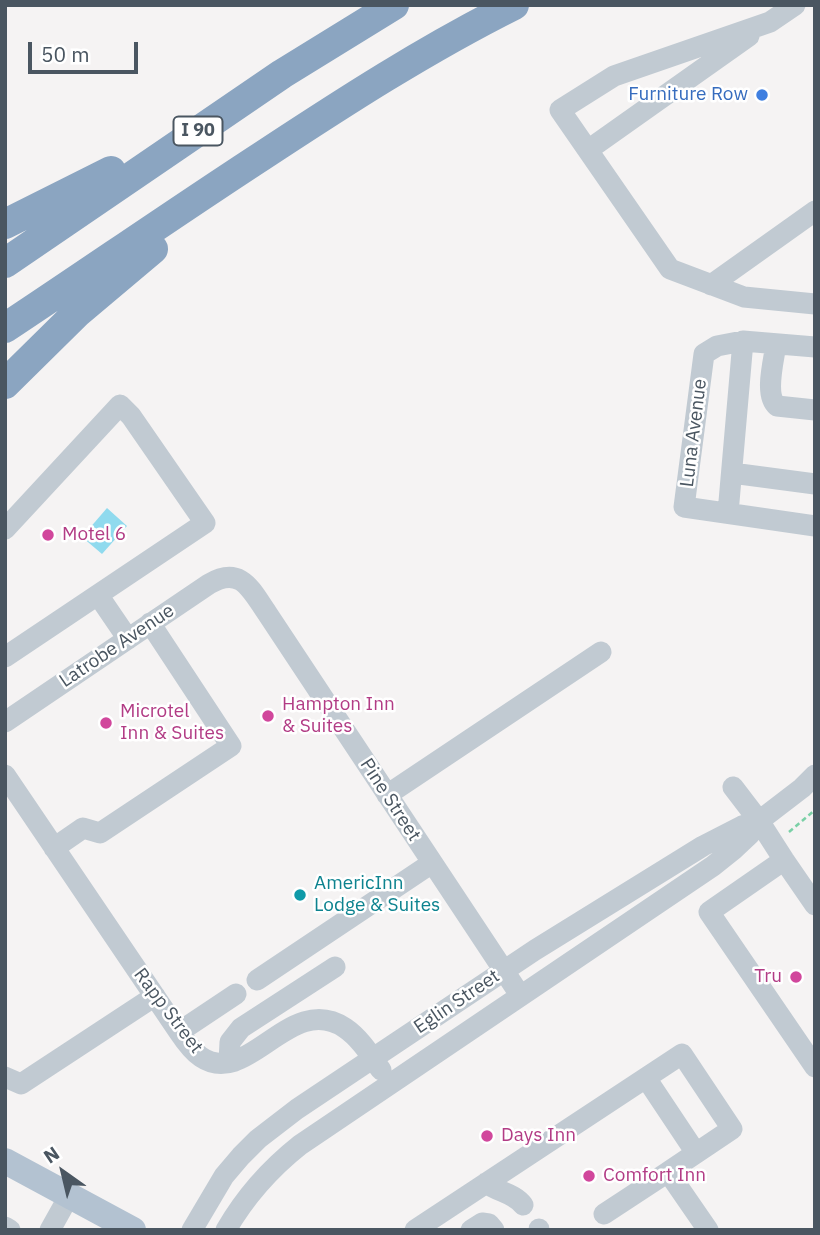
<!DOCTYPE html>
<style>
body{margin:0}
#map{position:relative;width:820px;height:1235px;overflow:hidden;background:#f5f3f3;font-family:"IBM Plex Sans",sans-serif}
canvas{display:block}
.frame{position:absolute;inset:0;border:7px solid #4a5661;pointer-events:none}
.north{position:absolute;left:28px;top:1137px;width:70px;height:70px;-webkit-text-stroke:5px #fff;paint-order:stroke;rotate:326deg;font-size:19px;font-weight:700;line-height:28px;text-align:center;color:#4a5661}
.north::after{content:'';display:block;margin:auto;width:24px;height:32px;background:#4a5661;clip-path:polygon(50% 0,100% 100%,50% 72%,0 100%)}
.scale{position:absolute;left:28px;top:42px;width:110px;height:32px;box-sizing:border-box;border:4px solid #4a5661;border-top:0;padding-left:9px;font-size:21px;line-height:24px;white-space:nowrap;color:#4a5661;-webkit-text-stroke:5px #fff;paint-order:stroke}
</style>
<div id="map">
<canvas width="820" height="1235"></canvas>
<div class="frame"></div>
<div class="north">N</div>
<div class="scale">50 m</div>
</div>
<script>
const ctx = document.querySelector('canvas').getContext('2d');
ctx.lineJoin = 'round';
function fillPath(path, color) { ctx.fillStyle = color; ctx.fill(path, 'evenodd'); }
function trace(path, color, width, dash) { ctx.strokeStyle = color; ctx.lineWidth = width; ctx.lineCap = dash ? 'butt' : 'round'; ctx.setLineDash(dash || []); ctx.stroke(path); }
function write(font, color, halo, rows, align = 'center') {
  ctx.font = font + ' "IBM Plex Sans",sans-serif'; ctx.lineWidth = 5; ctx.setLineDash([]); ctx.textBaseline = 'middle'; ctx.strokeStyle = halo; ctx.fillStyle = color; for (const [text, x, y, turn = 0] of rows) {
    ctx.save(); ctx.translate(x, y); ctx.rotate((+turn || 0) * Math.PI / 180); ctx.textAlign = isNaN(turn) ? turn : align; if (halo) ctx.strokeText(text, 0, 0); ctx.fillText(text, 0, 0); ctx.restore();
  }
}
fillPath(new Path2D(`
 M 107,508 L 127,526 L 102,554 L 82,537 Z`), '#90daee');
trace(new Path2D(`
 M 789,832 L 815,810`), '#7ad0a6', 2.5, [5, 3.5]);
trace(new Path2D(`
 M 795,5 L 770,22 L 614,76 L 560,110 L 670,269 L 744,297 L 815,304
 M 588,150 L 749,36
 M 711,285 L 815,211
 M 743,341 L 717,346 L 704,354 L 684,507 L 815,526
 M 776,344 C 774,360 764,395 777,406 L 815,410
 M 732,473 L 815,484
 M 728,513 L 743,341 L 815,347
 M 5,529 L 120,405 L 131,416 L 205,523 L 5,657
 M 98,595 L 128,639
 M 5,722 L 209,584 C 241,565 251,590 267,613 L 520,995
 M 5,775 L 179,1032 C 185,1041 192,1051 201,1057 C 248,1089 290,991 345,1028 C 360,1038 371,1056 381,1070
 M 733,787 L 759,821 L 784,860 L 815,905
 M 387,795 L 601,652
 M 54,848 L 83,828 L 100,833 L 231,746 L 150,623
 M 784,860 L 709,912 L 815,1067
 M 257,980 L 432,863
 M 179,1032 L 236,994
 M 229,1062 L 230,1042 L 241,1028 L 335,967
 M 5,1077 L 21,1084 L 155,996
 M 646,1078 L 696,1153
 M 486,1183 C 498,1192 514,1193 523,1205
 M 604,1214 L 668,1172 L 708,1230
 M 5,1227 L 10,1230
 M 539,1229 L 539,1230
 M 50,1230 L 69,1196
 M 192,1230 L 224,1176 L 241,1156 L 258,1139 L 297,1109 L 535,950 L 703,846 L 742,826 L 757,821
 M 226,1230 C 245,1197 271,1168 300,1145 L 713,866 L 733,850 L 750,834 L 759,821 L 802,788 L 815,775
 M 415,1230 L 682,1054 L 732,1129 L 668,1172
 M 471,1230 L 482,1223 L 489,1224 L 494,1230`), '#c1cad2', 21);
trace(new Path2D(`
 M 5,1161 L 133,1230`), '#b3c2d1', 26);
trace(new Path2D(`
 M 5,224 L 111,171
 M 5,263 L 282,74 L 394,5
 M 5,328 C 91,271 176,212 262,156 C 344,102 426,49 514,5
 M 5,384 L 77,313 L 153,249`), '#8ba5c1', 30);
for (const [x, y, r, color] of [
 [762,95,7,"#3f7fe0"],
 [48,535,7,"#d1479c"],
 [268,716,7,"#d1479c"],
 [106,723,7,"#d1479c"],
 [300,895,7,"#0f9aa8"],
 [796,977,7,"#d1479c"],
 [487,1136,7,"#d1479c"],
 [589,1176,7,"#d1479c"]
]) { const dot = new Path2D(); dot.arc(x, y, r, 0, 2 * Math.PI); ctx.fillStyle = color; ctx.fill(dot); trace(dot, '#fff', 2.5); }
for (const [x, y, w] of [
 [198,131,49]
]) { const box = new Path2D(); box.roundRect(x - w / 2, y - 14.5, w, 29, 5); ctx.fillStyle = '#fff'; ctx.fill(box); trace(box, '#4a5661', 2); }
write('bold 18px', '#4a5661', null, [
 ["I 90",198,131]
]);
write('19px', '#366cbe', '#fff', [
 ["Furniture Row",748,95]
], 'right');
write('19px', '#4a5661', '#fff', [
 ["Luna Avenue",694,433,-83],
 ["Latrobe Avenue",117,646,-34],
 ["Pine Street",390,800,57],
 ["Eglin Street",457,1002,-34],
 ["Rapp Street",168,1011,53]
]);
write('19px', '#b23c85', '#fff', [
 ["Motel 6",62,535],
 ["Hampton Inn",282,705],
 ["& Suites",282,727],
 ["Microtel",120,712],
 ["Inn & Suites",120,734],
 ["Tru",782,977,"right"],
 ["Days Inn",501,1136],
 ["Comfort Inn",603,1176]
], 'left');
write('19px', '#0d838f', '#fff', [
 ["AmericInn",314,884],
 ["Lodge & Suites",314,906]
], 'left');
</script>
